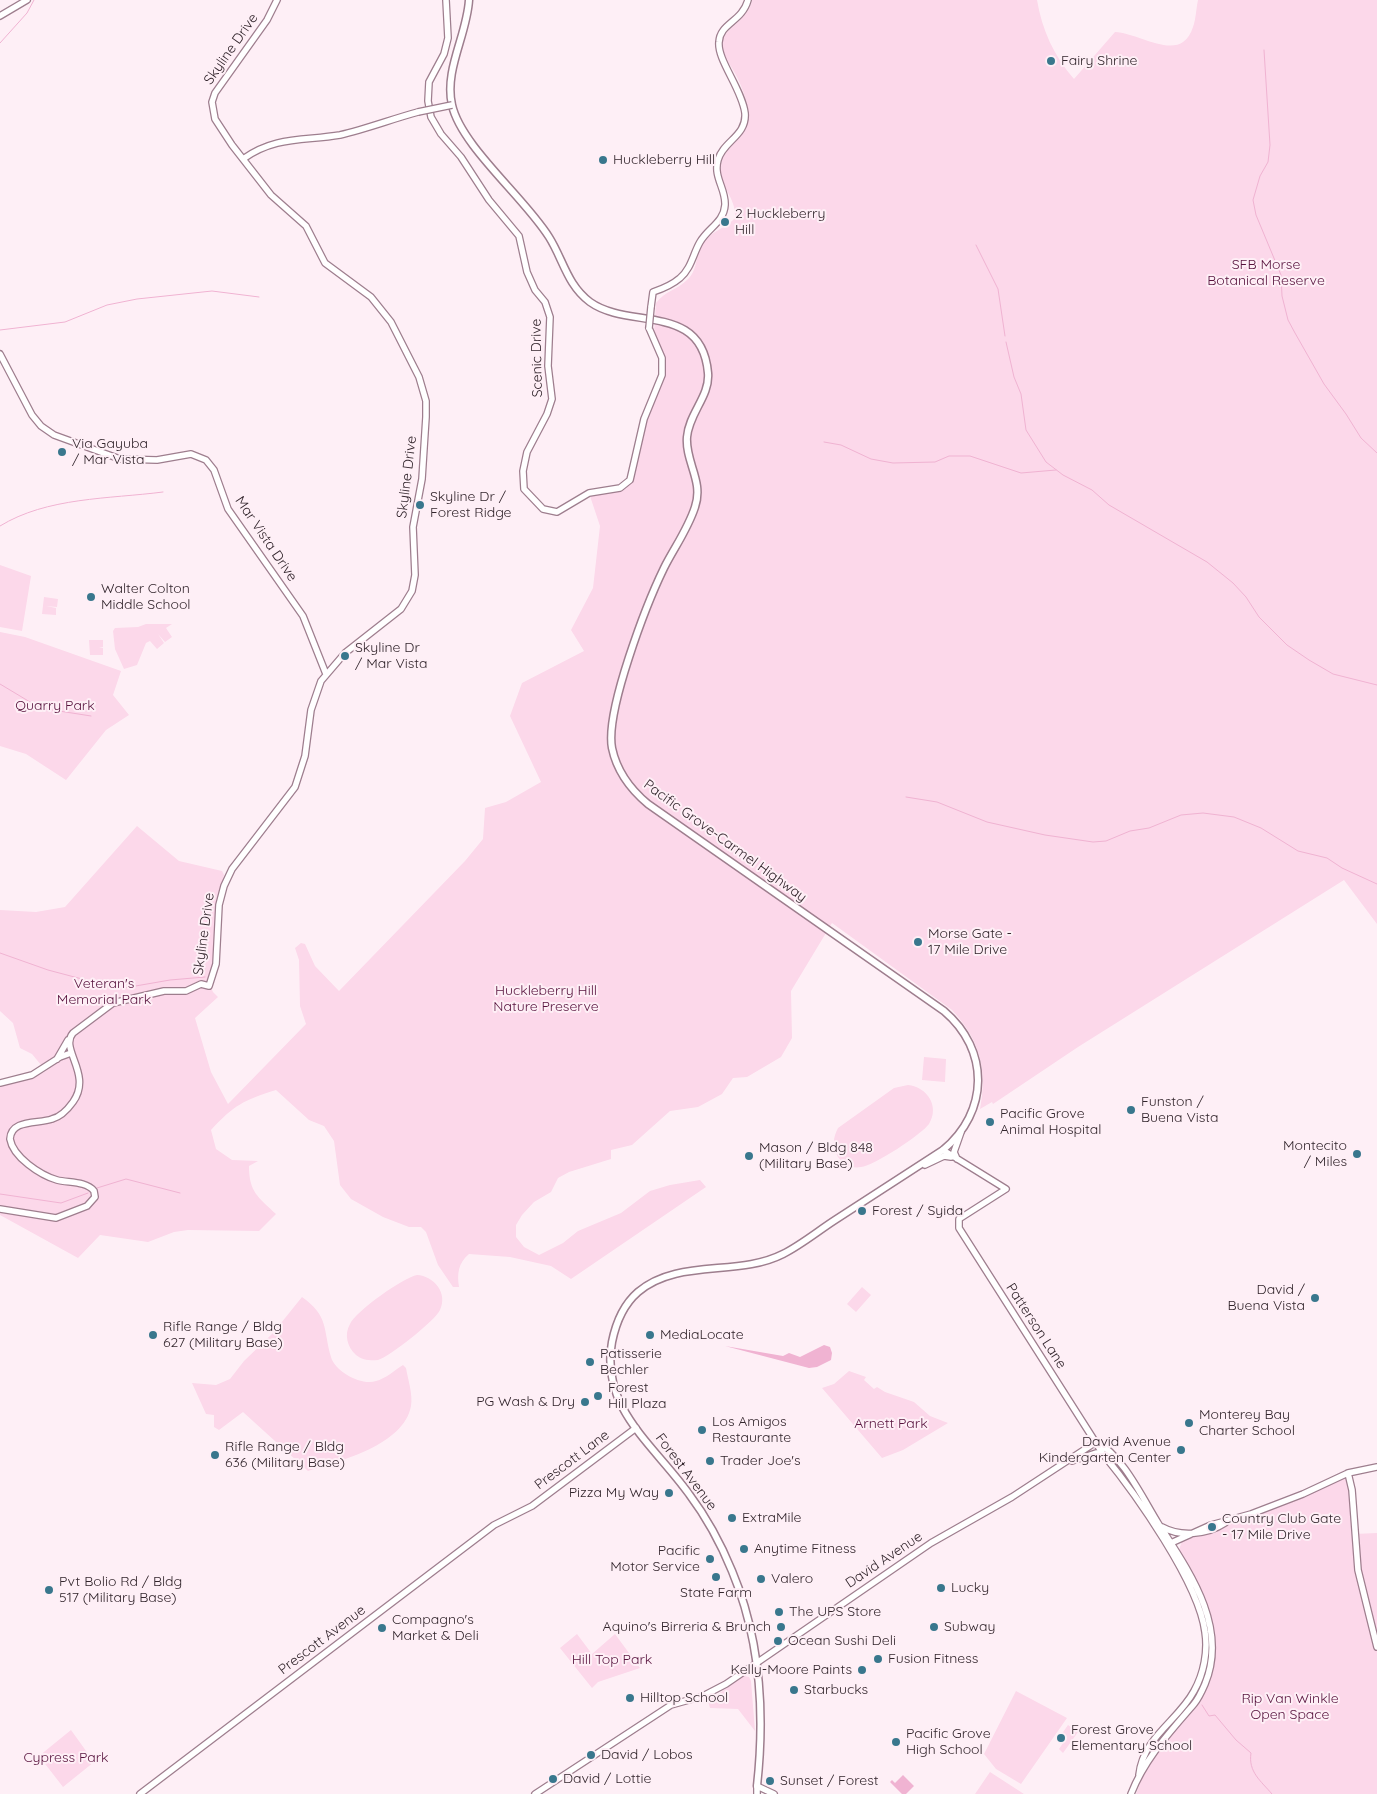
<!DOCTYPE html>
<style>
body{margin:0}
canvas{display:block;background:#feeff6}
</style>
<canvas width="1377" height="1794"></canvas>
<script>
const ctx = document.querySelector('canvas').getContext('2d');
ctx.lineJoin = 'round';
function fillPath(path, color) { ctx.fillStyle = color; ctx.fill(path, 'evenodd'); }
function trace(path, color, width, dash) { ctx.strokeStyle = color; ctx.lineWidth = width; ctx.lineCap = dash ? 'butt' : 'round'; ctx.setLineDash(dash || []); ctx.stroke(path); }
function write(font, color, halo, rows, align = 'center') {
  ctx.font = font + ' Quicksand,sans-serif'; ctx.lineWidth = 4; ctx.setLineDash([]); ctx.textBaseline = 'middle'; ctx.strokeStyle = halo; ctx.fillStyle = color; for (const [text, x, y, turn = 0] of rows) {
    ctx.save(); ctx.translate(x, y); ctx.rotate((+turn || 0) * Math.PI / 180); ctx.textAlign = isNaN(turn) ? turn : align; if (halo) ctx.strokeText(text, 0, 0); ctx.fillText(text, 0, 0); ctx.restore();
  }
}
fillPath(new Path2D(`
 M 752,0 L 1037,0 C 1042,30 1054,56 1074,79 L 1115,32 C 1141,33 1181,65 1193,27 C 1196,19 1196,9 1198,0 L 1377,0 L 1377,924 L 1344,880 L 1078,1047 L 993,1104 L 992,1102 L 980,1109 C 988,1069 979,1039 952,1010 L 832,923 L 791,991 L 792,1038 L 781,1057 L 747,1077 L 733,1078 L 722,1094 L 698,1107 L 670,1111 L 632,1145 L 611,1150 L 611,1159 L 569,1172 L 558,1178 L 551,1192 L 534,1202 L 522,1215 L 516,1225 L 516,1237 L 524,1247 L 539,1255 L 563,1243 L 578,1231 L 621,1213 L 650,1191 L 670,1185 L 700,1180 L 706,1187 L 571,1279 L 551,1266 L 510,1257 L 469,1254 C 458,1263 457,1274 459,1287 L 453,1287 L 438,1265 L 426,1232 L 421,1227 L 409,1227 L 383,1217 L 351,1199 L 340,1185 L 334,1141 L 324,1126 L 309,1120 L 276,1090 C 244,1100 234,1105 211,1130 L 216,1149 L 232,1160 L 258,1161 L 249,1166 C 249,1192 258,1197 276,1214 L 259,1231 L 188,1230 L 174,1232 L 148,1242 L 100,1235 L 78,1258 L 0,1215 L 0,1086 L 31,1079 L 46,1071 L 32,1054 L 20,1048 L 13,1023 L 0,1011 L 0,910 L 36,912 L 65,907 L 137,826 L 179,861 L 222,871 L 224,875 L 217,906 L 215,957 L 208,981 L 213,992 L 218,997 L 195,1018 L 211,1072 L 228,1104 L 306,1024 L 300,1006 L 299,960 L 295,948 L 301,943 L 305,944 L 315,966 L 339,991 L 465,861 L 483,839 L 485,808 L 506,802 L 541,782 L 510,716 L 522,683 L 584,651 L 571,630 L 593,588 L 600,526 L 589,493 L 627,484 L 663,369 L 650,333 L 654,333 L 656,303 C 665,291 677,290 687,280 C 698,271 695,256 702,245 C 710,231 725,229 735,218 C 737,197 717,185 721,165 C 726,141 753,138 748,109 C 746,98 742,87 737,77 C 732,66 721,56 723,42 C 724,27 748,22 752,0 Z
 M 0,565 L 31,576 L 22,631 L 0,627 Z
 M 44,597 L 58,599 L 57,607 L 46,606 L 56,608 L 56,615 L 42,614 Z
 M 146,624 L 172,624 L 166,628 L 172,637 L 165,642 L 158,634 L 164,643 L 157,649 L 150,641 L 146,643 L 137,665 L 124,669 L 115,649 L 113,631 L 115,628 L 138,627 Z
 M 0,632 L 25,637 L 121,671 L 113,695 L 129,715 L 106,730 L 66,780 L 26,754 L 0,746 Z
 M 89,640 L 103,640 L 103,647 L 99,647 L 103,648 L 103,655 L 90,655 Z
 M 924,1057 L 946,1059 L 945,1082 L 922,1080 Z
 M 908,1085 C 927,1087 940,1106 929,1124 C 922,1134 874,1166 861,1167 C 852,1169 843,1164 838,1157 C 832,1147 833,1137 838,1128 L 894,1088 Z
 M 417,1275 C 434,1276 448,1293 440,1310 C 435,1321 389,1357 378,1360 C 371,1361 362,1360 356,1355 C 347,1347 344,1334 350,1324 C 356,1311 404,1277 417,1275 Z
 M 862,1287 L 871,1295 L 856,1312 L 847,1304 Z
 M 302,1297 C 329,1316 323,1329 331,1357 C 335,1372 362,1386 376,1381 C 385,1379 395,1370 403,1365 L 406,1368 C 408,1380 413,1394 411,1406 C 404,1445 340,1461 308,1471 L 243,1412 L 219,1430 L 214,1427 L 214,1415 L 206,1414 L 192,1383 L 216,1385 L 230,1379 L 244,1361 L 273,1333 Z
 M 849,1371 L 866,1377 L 864,1380 L 874,1389 L 877,1387 L 885,1392 L 914,1402 L 930,1416 L 948,1423 L 903,1450 L 882,1458 L 822,1388 L 834,1384 Z
 M 1348,1473 L 1354,1534 L 1377,1533 L 1377,1794 L 1136,1794 L 1147,1765 L 1198,1699 L 1212,1653 L 1204,1606 L 1180,1556 L 1179,1550 L 1182,1541 Z
 M 577,1634 L 592,1654 L 615,1634 L 640,1668 L 598,1682 L 592,1688 L 560,1648 Z
 M 744,1676 L 749,1677 L 751,1681 L 755,1731 L 738,1709 L 710,1708 L 708,1701 Z
 M 1016,1691 L 1067,1718 L 1021,1784 L 996,1769 L 984,1754 Z
 M 1068,1725 L 1078,1732 L 1063,1753 L 1059,1749 L 1063,1743 L 1058,1740 L 1061,1736 L 1063,1737 L 1061,1735 Z
 M 71,1730 L 94,1762 L 63,1787 L 39,1756 Z
 M 990,1772 L 1024,1794 L 975,1794 Z`), '#fcd8ea');
fillPath(new Path2D(`
 M 824,1345 L 830,1347 L 832,1353 L 831,1360 L 817,1367 L 809,1368 L 725,1346 L 783,1356 L 789,1353 L 800,1357 Z
 M 903,1775 L 914,1786 L 906,1794 L 902,1794 L 890,1782 L 892,1780 L 895,1783 Z`), '#f0b3d2');
trace(new Path2D(`
 M 0,43 L 27,13 L 34,0
 M 1264,50 L 1270,145 L 1268,162 L 1260,176 L 1253,200 L 1256,215 L 1281,275 L 1282,296 L 1288,320 L 1295,333 L 1324,384 L 1346,414 L 1361,438 L 1377,453
 M 976,245 L 998,289 L 1005,336
 M 0,330 L 65,322 L 107,305 L 137,299 L 212,291 L 259,297
 M 1006,342 L 1014,377 L 1021,394 L 1026,430 L 1046,462 L 1063,475 L 1092,490 L 1109,505 L 1207,562 L 1233,583 L 1246,597 L 1259,617 L 1287,645 L 1309,660 L 1333,674 L 1377,685
 M 824,442 L 841,445 L 871,459 L 893,463 L 935,462 L 949,456 L 970,456 L 1021,473 L 1056,470
 M 0,526 C 47,497 109,499 163,492
 M 0,684 L 40,708 L 91,716
 M 906,797 L 937,802 L 987,822 L 1045,835 L 1093,842 L 1106,841 L 1130,831 L 1149,828 L 1181,815 L 1203,813 L 1234,817 L 1261,828 L 1298,851 L 1327,858 L 1342,868 L 1377,884
 M 0,953 L 48,970 L 97,983
 M 124,988 L 170,980 L 205,977
 M 97,1188 L 126,1179 L 180,1193
 M 0,1194 L 61,1203 L 88,1193
 M 1202,1705 L 1209,1716 L 1215,1715 L 1236,1740 L 1251,1753 C 1248,1772 1261,1781 1272,1794`), '#f0b3d2', 1);
const secondary = new Path2D(`
 M 446,0 L 448,38 L 444,54 L 429,82 L 428,101 L 431,117 L 441,134 L 461,157 L 489,200 L 519,236 L 527,272 L 535,290 L 545,302 L 550,317 L 548,366 L 552,399 L 547,414 L 527,452 L 523,471 L 524,489 L 543,509 L 557,512 L 589,493 L 620,488 L 630,480 L 644,419 L 662,375 L 662,358 L 649,328
 M 0,16 L 27,0
 M 243,159 C 275,136 304,141 340,135 C 366,129 392,119 418,112
 M 651,307 L 653,292 C 662,289 672,285 680,278 C 691,269 693,254 700,242 C 708,228 724,222 725,205 C 726,189 713,177 718,160 C 723,141 747,136 745,113 C 742,89 717,60 719,42 C 720,23 742,22 748,0
 M 0,354 L 32,415 L 41,426 L 54,435 L 120,459 L 157,460 L 191,454 L 206,460 L 214,470 L 228,509 L 303,616 L 326,674
 M 209,986 L 216,964 L 219,905 L 224,886 L 232,869 L 295,787 L 305,756 L 311,710 L 321,681 L 345,653 L 401,609 L 412,591 L 415,575 L 413,527 L 422,479 L 426,417 L 426,401 L 419,377 L 391,322 L 371,297 L 325,263 L 306,226 L 271,195 L 232,145 L 215,119 L 212,102 L 215,93 L 267,20 L 277,0
 M 57,1059 L 68,1040
 M 0,1083 L 32,1075 L 60,1057 L 71,1053
 M 943,1150 L 1006,1189 L 959,1219 L 959,1228 L 1103,1454 C 1135,1493 1199,1583 1205,1632 C 1208,1651 1204,1673 1194,1691 C 1178,1721 1143,1737 1139,1775
 M 957,1159 L 954,1152 L 961,1132
 M 925,1165 L 944,1156 L 951,1157
 M 0,1209 L 56,1218 L 87,1206 L 95,1197 L 94,1191 C 86,1181 68,1183 57,1180 C 40,1175 13,1157 10,1139 C 11,1119 38,1124 52,1119 C 60,1117 68,1109 73,1102 C 93,1074 59,1049 73,1033 L 113,1003 L 164,991 L 186,991 L 201,984 L 209,986
 M 1096,1442 C 1122,1454 1143,1499 1158,1523 C 1188,1570 1229,1626 1205,1684 C 1202,1691 1199,1698 1194,1704 C 1170,1732 1145,1758 1131,1794
 M 1072,1461 L 1096,1453 L 1103,1454
 M 1348,1473 L 1352,1490 L 1358,1570 L 1377,1647
 M 1162,1527 C 1180,1537 1207,1535 1225,1523
 M 1171,1543 L 1211,1525 L 1251,1514 L 1303,1494 L 1348,1473 L 1377,1467
 M 140,1794 L 494,1525 L 532,1506 L 636,1428
 M 535,1794 L 671,1705 L 703,1696 L 726,1684 L 931,1543 L 1012,1497 L 1096,1442
 M 757,1794 L 757,1786 L 774,1794`);
const primary = new Path2D(`
 M 469,0 C 467,35 444,70 452,105 C 461,146 525,198 549,237 C 563,259 567,285 590,302 C 629,330 702,302 708,373 C 710,396 689,413 687,437 C 685,462 704,481 695,507 C 688,529 674,548 664,568 C 647,603 605,711 612,748 C 617,772 630,789 648,804 L 944,1011 C 990,1050 989,1112 943,1150 C 907,1173 871,1197 835,1220 C 818,1231 801,1245 783,1254 C 738,1277 678,1258 638,1292 C 623,1305 616,1322 612,1342 C 600,1408 654,1445 689,1494 C 707,1518 721,1544 732,1571 C 760,1638 765,1714 757,1786`);
trace(secondary, '#9e7e8e', 8);
trace(primary, '#9e7e8e', 9);
trace(secondary, '#fff', 5.5);
trace(primary, '#fff', 6);
const secondaryBridge = new Path2D(`
 M 418,112 L 452,105
 M 649,328 L 651,307`);
trace(secondaryBridge, '#9e7e8e', 8, []);
trace(secondaryBridge, '#fff', 5.5);
for (const [x, y, r, color] of [
 [1051,61,5,"#39778d"],
 [603,160,5,"#39778d"],
 [725,222,5,"#39778d"],
 [62,452,5,"#39778d"],
 [420,505,5,"#39778d"],
 [91,597,5,"#39778d"],
 [345,656,5,"#39778d"],
 [918,942,5,"#39778d"],
 [1131,1110,5,"#39778d"],
 [990,1122,5,"#39778d"],
 [1357,1154,5,"#39778d"],
 [749,1156,5,"#39778d"],
 [862,1211,5,"#39778d"],
 [1315,1298,5,"#39778d"],
 [153,1335,5,"#39778d"],
 [650,1335,5,"#39778d"],
 [590,1362,5,"#39778d"],
 [598,1396,5,"#39778d"],
 [585,1402,5,"#39778d"],
 [1189,1423,5,"#39778d"],
 [702,1430,5,"#39778d"],
 [1181,1450,5,"#39778d"],
 [215,1455,5,"#39778d"],
 [710,1461,5,"#39778d"],
 [669,1493,5,"#39778d"],
 [732,1518,5,"#39778d"],
 [1212,1527,5,"#39778d"],
 [744,1549,5,"#39778d"],
 [710,1559,5,"#39778d"],
 [716,1577,5,"#39778d"],
 [761,1579,5,"#39778d"],
 [941,1588,5,"#39778d"],
 [49,1590,5,"#39778d"],
 [779,1612,5,"#39778d"],
 [781,1627,5,"#39778d"],
 [934,1627,5,"#39778d"],
 [382,1628,5,"#39778d"],
 [778,1641,5,"#39778d"],
 [878,1659,5,"#39778d"],
 [862,1670,5,"#39778d"],
 [794,1690,5,"#39778d"],
 [630,1698,5,"#39778d"],
 [1061,1738,5,"#39778d"],
 [896,1742,5,"#39778d"],
 [591,1755,5,"#39778d"],
 [553,1779,5,"#39778d"],
 [770,1781,5,"#39778d"]
]) { const dot = new Path2D(); dot.arc(x, y, r, 0, 2 * Math.PI); ctx.fillStyle = color; ctx.fill(dot); trace(dot, '#feeff6', 2); }
write('14px', '#33262d', '#feeff6', [
 ["Skyline Drive",231,49,-55],
 ["Scenic Drive",537,358,-91],
 ["Skyline Drive",407,477,-83],
 ["Mar Vista Drive",266,539,56],
 ["Pacific Grove-Carmel Highway",725,841,36],
 ["Skyline Drive",204,934,-82],
 ["Patterson Lane",1036,1326,57],
 ["Prescott Lane",572,1460,-37],
 ["Forest Avenue",686,1472,53],
 ["David Avenue",884,1560,-34],
 ["Prescott Avenue",322,1640,-37]
]);
write('14px', '#33262d', '#feeff6', [
 ["Fairy Shrine",1061,61],
 ["Huckleberry Hill",613,160],
 ["2 Huckleberry",735,214],
 ["Hill",735,230],
 ["Via Gayuba",72,444],
 ["/ Mar Vista",72,460],
 ["Skyline Dr /",430,497],
 ["Forest Ridge",430,513],
 ["Walter Colton",101,589],
 ["Middle School",101,605],
 ["Skyline Dr",355,648],
 ["/ Mar Vista",355,664],
 ["Morse Gate -",928,934],
 ["17 Mile Drive",928,950],
 ["Funston /",1141,1102],
 ["Buena Vista",1141,1118],
 ["Pacific Grove",1000,1114],
 ["Animal Hospital",1000,1130],
 ["Montecito",1347,1146,"right"],
 ["/ Miles",1347,1162,"right"],
 ["Mason / Bldg 848",759,1148],
 ["(Military Base)",759,1164],
 ["Forest / Syida",872,1211],
 ["David /",1305,1290,"right"],
 ["Buena Vista",1305,1306,"right"],
 ["Rifle Range / Bldg",163,1327],
 ["627 (Military Base)",163,1343],
 ["MediaLocate",660,1335],
 ["Patisserie",600,1354],
 ["Bechler",600,1370],
 ["Forest",608,1388],
 ["Hill Plaza",608,1404],
 ["PG Wash & Dry",575,1402,"right"],
 ["Monterey Bay",1199,1415],
 ["Charter School",1199,1431],
 ["Los Amigos",712,1422],
 ["Restaurante",712,1438],
 ["David Avenue",1171,1442,"right"],
 ["Kindergarten Center",1171,1458,"right"],
 ["Rifle Range / Bldg",225,1447],
 ["636 (Military Base)",225,1463],
 ["Trader Joe's",720,1461],
 ["Pizza My Way",659,1493,"right"],
 ["ExtraMile",742,1518],
 ["Country Club Gate",1222,1519],
 ["- 17 Mile Drive",1222,1535],
 ["Anytime Fitness",754,1549],
 ["Pacific",700,1551,"right"],
 ["Motor Service",700,1567,"right"],
 ["Valero",771,1579],
 ["Pvt Bolio Rd / Bldg",59,1582],
 ["517 (Military Base)",59,1598],
 ["Lucky",951,1588],
 ["State Farm",716,1593,"center"],
 ["The UPS Store",789,1612],
 ["Compagno's",392,1620],
 ["Market & Deli",392,1636],
 ["Aquino's Birreria & Brunch",771,1627,"right"],
 ["Subway",944,1627],
 ["Ocean Sushi Deli",788,1641],
 ["Fusion Fitness",888,1659],
 ["Kelly-Moore Paints",852,1670,"right"],
 ["Starbucks",804,1690],
 ["Hilltop School",640,1698],
 ["Forest Grove",1071,1730],
 ["Elementary School",1071,1746],
 ["Pacific Grove",906,1734],
 ["High School",906,1750],
 ["David / Lobos",601,1755],
 ["David / Lottie",563,1779],
 ["Sunset / Forest",780,1781]
], 'left');
write('14px', '#57123d', '#feeff6', [
 ["SFB Morse",1266,265],
 ["Botanical Reserve",1266,281],
 ["Quarry Park",55,706],
 ["Veteran's",104,984],
 ["Memorial Park",104,1000],
 ["Huckleberry Hill",546,991],
 ["Nature Preserve",546,1007],
 ["Arnett Park",891,1424],
 ["Hill Top Park",612,1660],
 ["Rip Van Winkle",1290,1699],
 ["Open Space",1290,1715],
 ["Cypress Park",66,1758]
]);
</script>
